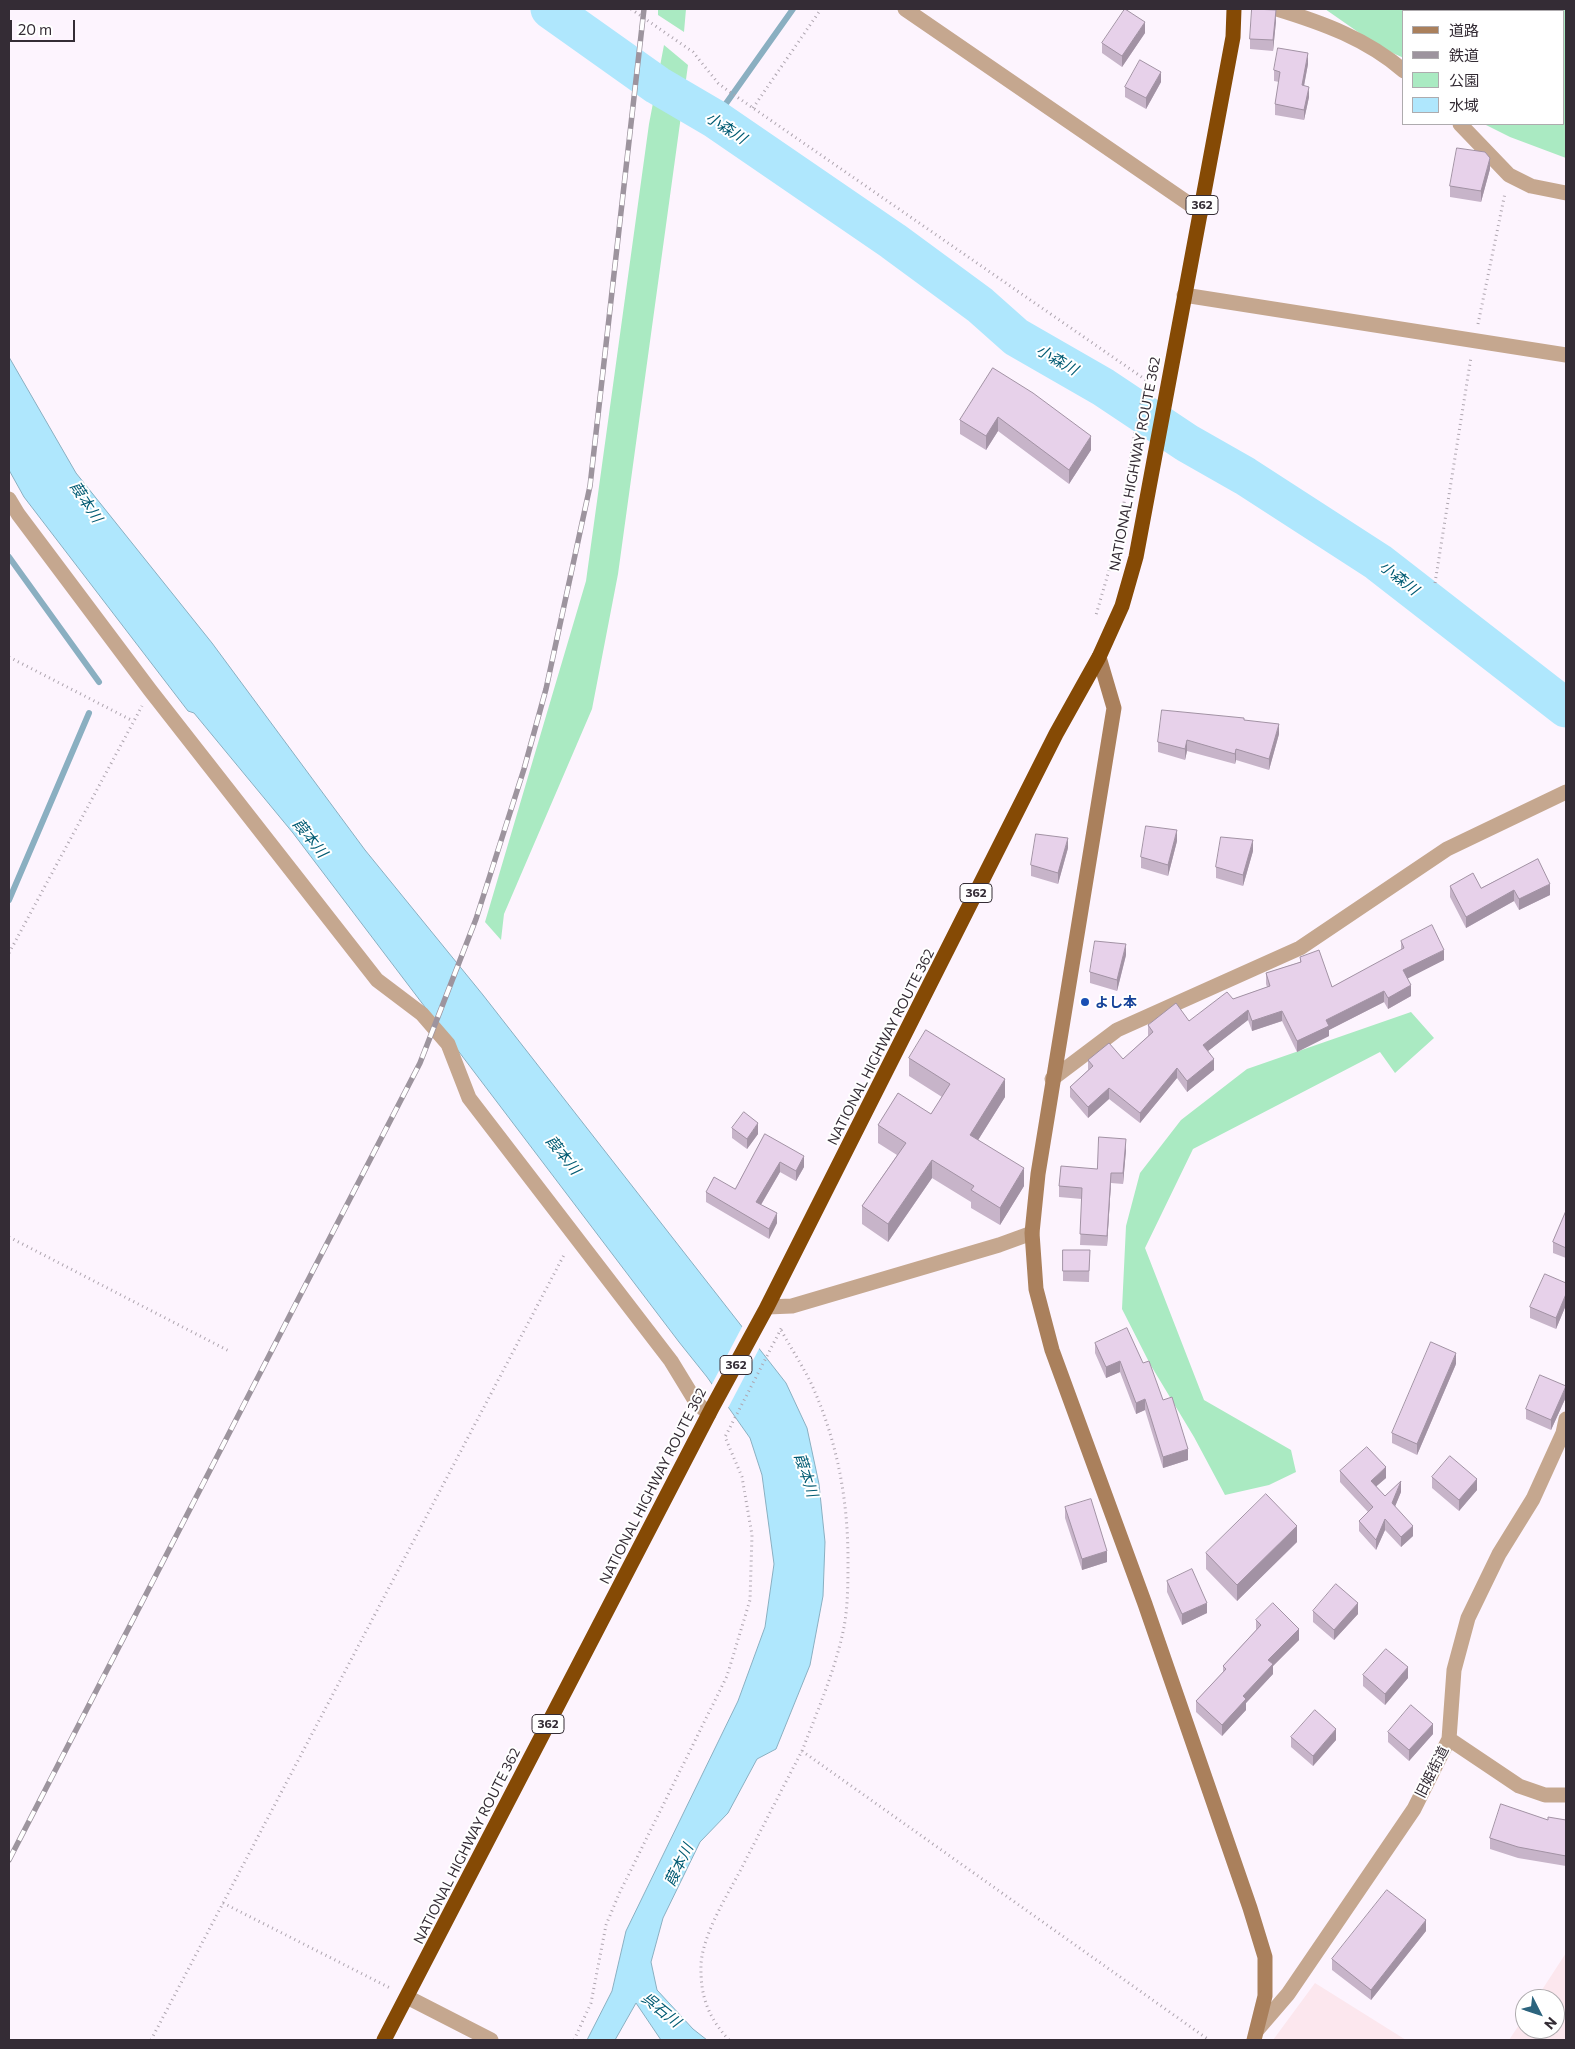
<!DOCTYPE html>
<meta charset="utf-8">
<style>
body{margin:0}
#map{position:relative;width:1575px;height:2049px;overflow:hidden;background:#fdf4fe;font-family:Commissioner,"Noto Sans JP",sans-serif}
canvas{display:block}
.frame{position:absolute;inset:0;border:10px solid #342c35;pointer-events:none}
.legend{position:absolute;left:1402px;top:10px;width:162px;height:115px;box-sizing:border-box;background:#fff;border:1px solid #aeabae;margin:0;padding:6px 9px;list-style:none;font-size:15px;color:#342c35}
.legend li{display:flex;align-items:center;gap:10px;height:25px}
.legend b{width:25px;border:1px solid #aeabae}
.north{position:absolute;left:1515px;top:1989px;width:50px;height:50px;box-sizing:border-box;background:#fff;border:1px solid #aeabae;border-radius:50%;rotate:131deg;font-size:14px;font-weight:700;line-height:20px;text-align:center;color:#342c35}
.north::after{content:'';display:block;margin:auto;width:18px;height:22px;background:#2c647e;clip-path:polygon(50% 0,100% 100%,50% 72%,0 100%)}
.scale{position:absolute;left:10px;top:20px;width:65px;height:22px;box-sizing:border-box;border:2px solid #342c35;border-top:0;padding-left:6px;font-size:15px;line-height:18px;white-space:nowrap;color:#342c35;-webkit-text-stroke:4px #fff;paint-order:stroke}
</style>
<div id="map">
<canvas width="1575" height="2049"></canvas>
<div class="frame"></div>
<ul class="legend">
<li><b style="height:6px;background:#aa805c"></b>道路</li>
<li><b style="height:6px;background:#9d949e"></b>鉄道</li>
<li><b style="height:14px;background:#aaeac2"></b>公園</li>
<li><b style="height:14px;background:#afe7fd"></b>水域</li>
</ul>
<div class="north">N</div>
<div class="scale">20 m</div>
</div>
<script>
const ctx = document.querySelector('canvas').getContext('2d');
ctx.lineJoin = 'round';
function fillPath(path, color) { ctx.fillStyle = color; ctx.fill(path, 'evenodd'); }
function trace(path, color, width, dash) { ctx.strokeStyle = color; ctx.lineWidth = width; ctx.lineCap = dash ? 'butt' : 'round'; ctx.setLineDash(dash || []); ctx.stroke(path); }
function write(font, color, halo, rows, align = 'center') {
  ctx.font = font + ' Commissioner,"Noto Sans JP",sans-serif'; ctx.lineWidth = 4; ctx.setLineDash([]); ctx.textBaseline = 'middle'; ctx.strokeStyle = halo; ctx.fillStyle = color; for (const [text, x, y, turn = 0] of rows) {
    ctx.save(); ctx.translate(x, y); ctx.rotate((+turn || 0) * Math.PI / 180); ctx.textAlign = isNaN(turn) ? turn : align; if (halo) ctx.strokeText(text, 0, 0); ctx.fillText(text, 0, 0); ctx.restore();
  }
}
fillPath(new Path2D(`
 M 1566,1953 L 1566,2040 L 1509,2040 L 1525,2016 L 1525,2029 L 1555,2029 L 1555,1999 L 1536,1999 Z
 M 1315,1983 L 1406,2040 L 1273,2040 Z`), '#fce7ee');
fillPath(new Path2D(`
 M 658,9 L 686,9 L 684,32 L 658,15 Z
 M 1325,9 L 1566,9 L 1566,158 L 1510,137 L 1484,124 L 1564,124 L 1564,11 L 1404,11 L 1404,58 L 1381,48 Z
 M 664,45 L 688,65 L 618,574 L 592,709 L 504,914 L 501,940 L 485,922 L 586,581 L 649,124 Z
 M 1411,1012 L 1434,1038 L 1395,1073 L 1380,1052 L 1193,1149 L 1145,1248 L 1204,1400 L 1291,1450 L 1296,1472 L 1269,1485 L 1225,1495 L 1194,1437 L 1150,1364 L 1122,1309 L 1126,1226 L 1140,1173 L 1181,1120 L 1247,1069 Z`), '#aaeac2');
const water = new Path2D(`
 M 534,9 C 544,9 557,6 567,9 C 593,16 609,35 625,55 L 604,58 Z
 M 9,357 L 76,473 L 212,643 L 365,850 L 483,995 L 786,1383 L 807,1428 L 819,1484 L 825,1542 L 823,1596 L 810,1665 L 776,1749 L 757,1759 L 728,1813 L 700,1842 L 663,1918 L 651,1962 L 657,1990 L 693,2029 L 707,2040 L 661,2040 L 636,2003 L 615,2040 L 587,2040 L 612,1991 L 626,1931 L 738,1701 L 765,1627 L 774,1564 L 762,1475 L 750,1438 L 707,1377 L 679,1342 L 293,833 L 194,713 L 188,711 L 24,497 L 9,470 Z`);
fillPath(water, '#afe7fd');
trace(water, '#8aafc1', 1);
fillPath(new Path2D(`
 M 743,1325 L 760,1347 L 727,1410 L 711,1386 Z`), '#fdf4fe');
trace(new Path2D(`
 M 715,119 L 793,9
 M 9,557 L 99,682
 M 9,900 L 89,713`), '#8aafc1', 6);
trace(new Path2D(`
 M 550,9 L 657,85 L 715,119 L 893,241 L 980,305 L 1016,337 L 1103,387 L 1187,443 L 1245,476 L 1378,562 L 1566,708`), '#afe7fd', 39);
trace(new Path2D(`
 M 631,9 L 693,52 L 718,83 L 727,90 L 1146,380 L 1134,437 L 1119,536 L 1096,615
 M 753,108 L 821,9
 M 1478,324 L 1505,193
 M 1435,583 L 1471,357
 M 9,657 L 133,721
 M 9,953 L 142,706
 M 9,1237 L 229,1351
 M 802,1751 L 1209,2040
 M 223,1903 L 392,1989
 M 151,2040 L 565,1253
 M 574,2040 L 591,2003 L 606,1925 L 619,1894 L 727,1676 L 750,1600 L 752,1535 L 742,1477 L 725,1437 L 783,1325
 M 729,2040 C 708,2017 700,1996 701,1964 C 703,1935 725,1899 739,1873 C 760,1832 781,1791 802,1751 C 817,1712 834,1673 843,1632 C 848,1609 848,1584 848,1560 C 848,1499 837,1440 811,1383 C 802,1365 791,1348 781,1330`), '#aea5af', 3, [1, 4]);
trace(new Path2D(`
 M 905,9 L 1201,212
 M 1277,9 C 1323,23 1367,39 1404,71
 M 1460,124 L 1509,175 L 1531,186 L 1566,193
 M 1184,295 L 1566,355
 M 9,499 L 18,514 L 150,690 L 377,980 L 422,1014 L 448,1044 L 469,1098 L 671,1361 L 696,1402 L 709,1414
 M 1052,1079 L 1117,1030 L 1300,948 L 1447,849 L 1566,792
 M 767,1307 L 792,1306 L 999,1245 L 1032,1233
 M 1449,1739 L 1519,1786 L 1545,1795 L 1566,1795
 M 407,1997 L 491,2040
 M 1257,2030 L 1288,1994 L 1414,1809 L 1449,1739 L 1454,1670 L 1468,1618 L 1499,1554 L 1533,1499 L 1563,1433 L 1566,1419`), '#c5a78f', 15);
trace(new Path2D(`
 M 1099,657 L 1114,708 L 1038,1174 L 1032,1233 L 1036,1289 L 1052,1350 L 1145,1604 L 1250,1908 L 1265,1957 L 1265,1996 L 1254,2040`), '#aa805c', 15);
trace(new Path2D(`
 M 384,2040 L 712,1408 L 767,1307 L 1056,734 L 1099,657 L 1122,606 L 1136,557 L 1233,37 L 1234,9`), '#854a05', 15);
const rail = new Path2D(`
 M 9,1860 L 420,1063 L 476,919 L 524,769 L 546,689 L 590,486 L 644,9`);
trace(rail, '#9d949e', 5.5);
trace(rail, '#fff', 4, [11]);
fillPath(new Path2D(`
 M 1276,21 L 1273,51 L 1250,49 L 1250,39 Z
 M 1145,33 L 1122,67 L 1102,53 L 1102,43 Z
 M 1308,64 L 1304,86 L 1309,97 L 1304,120 L 1275,115 L 1275,104 L 1279,82 L 1274,81 L 1274,70 Z
 M 1161,82 L 1146,109 L 1125,97 L 1125,87 Z
 M 1490,169 L 1481,202 L 1450,197 L 1450,186 Z
 M 993,368 L 1091,450 L 1069,484 L 998,431 L 986,450 L 960,434 L 960,420 Z
 M 1244,720 L 1279,734 L 1269,770 L 1236,760 L 1235,764 L 1187,751 L 1185,760 L 1158,752 L 1158,742 Z
 M 1177,841 L 1168,876 L 1141,868 L 1141,857 Z
 M 1068,848 L 1058,884 L 1031,876 L 1031,865 Z
 M 1253,851 L 1243,886 L 1216,878 L 1216,867 Z
 M 1538,859 L 1550,895 L 1519,910 L 1514,901 L 1466,928 L 1450,897 L 1450,886 L 1481,888 Z
 M 1401,941 L 1444,960 L 1407,978 L 1411,996 L 1388,1009 L 1384,1002 L 1329,1030 L 1329,1036 L 1297,1052 L 1282,1021 L 1252,1031 L 1248,1020 L 1208,1051 L 1214,1070 L 1187,1092 L 1177,1078 L 1140,1123 L 1109,1099 L 1088,1118 L 1070,1097 L 1070,1087 L 1088,1070 L 1088,1060 L 1123,1059 L 1148,1036 L 1148,1025 L 1189,1021 L 1233,999 L 1267,987 L 1266,984 L 1266,973 L 1300,962 L 1300,957 L 1332,987 L 1401,951 Z
 M 1126,955 L 1117,991 L 1090,983 L 1090,972 Z
 M 909,1058 L 1005,1097 L 978,1140 L 1024,1186 L 1000,1225 L 971,1208 L 971,1202 L 932,1178 L 888,1242 L 862,1224 L 862,1206 L 897,1155 L 878,1143 L 878,1125 L 931,1114 L 942,1097 L 909,1076 Z
 M 732,1128 L 758,1134 L 747,1149 L 732,1138 Z
 M 765,1134 L 804,1167 L 796,1181 L 780,1172 L 761,1205 L 777,1223 L 769,1239 L 706,1202 L 706,1192 L 735,1189 Z
 M 1126,1150 L 1123,1184 L 1111,1183 L 1107,1246 L 1080,1245 L 1082,1199 L 1059,1197 L 1059,1186 L 1097,1169 Z
 M 1566,1211 L 1566,1258 L 1553,1253 L 1553,1242 Z
 M 1063,1250 L 1090,1250 L 1089,1282 L 1063,1281 Z
 M 1566,1283 L 1566,1305 L 1556,1329 L 1530,1318 L 1530,1307 Z
 M 1095,1343 L 1143,1363 L 1163,1400 L 1188,1460 L 1163,1468 L 1145,1410 L 1136,1414 L 1120,1372 L 1106,1378 L 1095,1353 Z
 M 1456,1364 L 1417,1455 L 1392,1443 L 1392,1433 Z
 M 1566,1397 L 1551,1430 L 1526,1419 L 1526,1409 Z
 M 1340,1471 L 1386,1478 L 1376,1486 L 1385,1496 L 1401,1492 L 1395,1506 L 1413,1536 L 1401,1547 L 1385,1530 L 1376,1550 L 1359,1531 L 1359,1521 L 1368,1512 L 1340,1482 Z
 M 1432,1477 L 1477,1490 L 1459,1511 L 1432,1488 Z
 M 1065,1507 L 1107,1562 L 1082,1570 L 1065,1518 Z
 M 1297,1542 L 1237,1601 L 1206,1569 L 1206,1553 Z
 M 1167,1581 L 1207,1613 L 1182,1625 L 1167,1592 Z
 M 1313,1611 L 1358,1614 L 1334,1640 L 1313,1622 Z
 M 1256,1620 L 1299,1640 L 1273,1666 L 1273,1674 L 1246,1703 L 1246,1710 L 1222,1736 L 1196,1712 L 1196,1701 L 1223,1672 L 1223,1666 L 1256,1630 Z
 M 1363,1675 L 1408,1678 L 1385,1705 L 1363,1686 Z
 M 1388,1732 L 1433,1734 L 1409,1761 L 1388,1742 Z
 M 1291,1737 L 1336,1740 L 1313,1766 L 1291,1747 Z
 M 1548,1820 L 1566,1820 L 1566,1866 L 1518,1858 L 1490,1849 L 1490,1838 Z
 M 1426,1931 L 1371,2000 L 1332,1970 L 1332,1959 Z`), '#c7b4c9');
fillPath(new Path2D(`
 M 1276,10 L 1276,21 L 1273,51 L 1273,40 Z
 M 1145,22 L 1145,33 L 1122,67 L 1122,56 Z
 M 1308,53 L 1308,64 L 1302,96 L 1302,85 Z
 M 1161,72 L 1161,82 L 1146,109 L 1146,98 Z
 M 1309,87 L 1309,97 L 1304,120 L 1304,110 Z
 M 1490,158 L 1490,169 L 1481,202 L 1481,191 Z
 M 998,417 L 998,431 L 986,450 L 986,436 Z
 M 1091,436 L 1091,450 L 1069,484 L 1069,470 Z
 M 1279,724 L 1279,734 L 1269,770 L 1269,759 Z
 M 1187,740 L 1187,751 L 1185,760 L 1185,749 Z
 M 1236,749 L 1236,760 L 1235,764 L 1235,754 Z
 M 1177,830 L 1177,841 L 1168,876 L 1168,865 Z
 M 1068,838 L 1068,848 L 1058,884 L 1058,873 Z
 M 1253,840 L 1253,851 L 1243,886 L 1243,875 Z
 M 1550,884 L 1550,895 L 1519,910 L 1519,899 Z
 M 1514,890 L 1514,901 L 1466,928 L 1466,917 Z
 M 1126,944 L 1126,955 L 1117,991 L 1117,980 Z
 M 1444,950 L 1444,960 L 1403,981 L 1403,970 Z
 M 1411,985 L 1411,996 L 1388,1009 L 1388,998 Z
 M 1384,991 L 1384,1002 L 1329,1030 L 1329,1036 L 1297,1052 L 1297,1041 L 1326,1020 Z
 M 1248,1010 L 1248,1020 L 1203,1055 L 1203,1045 Z
 M 1282,1011 L 1282,1021 L 1252,1031 L 1252,1021 Z
 M 1214,1059 L 1214,1070 L 1187,1092 L 1187,1081 Z
 M 1177,1068 L 1177,1078 L 1140,1123 L 1140,1113 Z
 M 1005,1079 L 1005,1097 L 970,1153 L 970,1135 Z
 M 1109,1088 L 1109,1099 L 1088,1118 L 1088,1107 Z
 M 758,1123 L 758,1134 L 747,1149 L 747,1139 Z
 M 1126,1139 L 1126,1150 L 1123,1184 L 1123,1173 Z
 M 804,1156 L 804,1167 L 796,1181 L 796,1171 Z
 M 932,1160 L 932,1178 L 888,1242 L 888,1224 Z
 M 780,1162 L 780,1172 L 756,1213 L 756,1202 Z
 M 1024,1168 L 1024,1186 L 1000,1225 L 1000,1208 Z
 M 1111,1173 L 1111,1183 L 1107,1246 L 1107,1236 Z
 M 777,1213 L 777,1223 L 769,1239 L 769,1229 Z
 M 1566,1294 L 1566,1305 L 1556,1329 L 1556,1318 Z
 M 1456,1353 L 1456,1364 L 1417,1455 L 1417,1444 Z
 M 1120,1361 L 1120,1372 L 1106,1378 L 1106,1367 Z
 M 1566,1386 L 1566,1397 L 1551,1430 L 1551,1420 Z
 M 1145,1399 L 1145,1410 L 1136,1414 L 1136,1403 Z
 M 1188,1449 L 1188,1460 L 1163,1468 L 1163,1457 Z
 M 1386,1467 L 1386,1478 L 1371,1491 L 1371,1481 Z
 M 1477,1479 L 1477,1490 L 1459,1511 L 1459,1500 Z
 M 1401,1481 L 1401,1492 L 1392,1514 L 1392,1503 Z
 M 1385,1519 L 1385,1530 L 1376,1550 L 1376,1540 Z
 M 1297,1526 L 1297,1542 L 1237,1601 L 1237,1585 Z
 M 1413,1526 L 1413,1536 L 1401,1547 L 1401,1537 Z
 M 1107,1551 L 1107,1562 L 1082,1570 L 1082,1559 Z
 M 1207,1603 L 1207,1613 L 1182,1625 L 1182,1614 Z
 M 1358,1603 L 1358,1614 L 1334,1640 L 1334,1630 Z
 M 1299,1629 L 1299,1640 L 1273,1666 L 1273,1674 L 1246,1703 L 1246,1710 L 1222,1736 L 1222,1725 L 1268,1660 Z
 M 1408,1667 L 1408,1678 L 1385,1705 L 1385,1694 Z
 M 1433,1724 L 1433,1734 L 1409,1761 L 1409,1750 Z
 M 1336,1729 L 1336,1740 L 1313,1766 L 1313,1756 Z
 M 1426,1920 L 1426,1931 L 1371,2000 L 1371,1990 Z`), '#a292a4');
const building = new Path2D(`
 M 1125,9 L 1145,22 L 1122,56 L 1102,43 Z
 M 1252,9 L 1276,10 L 1273,40 L 1250,39 Z
 M 1278,48 L 1308,53 L 1302,85 L 1309,87 L 1304,110 L 1275,104 L 1280,72 L 1274,70 Z
 M 1140,60 L 1161,72 L 1146,98 L 1125,87 Z
 M 1457,148 L 1485,152 L 1490,158 L 1481,191 L 1450,186 Z
 M 993,368 L 1033,393 L 1091,436 L 1069,470 L 998,417 L 986,436 L 960,420 Z
 M 1162,710 L 1244,718 L 1244,720 L 1279,724 L 1269,759 L 1236,749 L 1235,754 L 1187,740 L 1185,749 L 1158,742 Z
 M 1146,826 L 1177,830 L 1168,865 L 1141,857 Z
 M 1036,834 L 1068,838 L 1058,873 L 1031,865 Z
 M 1221,837 L 1253,840 L 1243,875 L 1216,867 Z
 M 1538,859 L 1550,884 L 1519,899 L 1514,890 L 1466,917 L 1450,886 L 1473,873 L 1481,888 Z
 M 1432,925 L 1444,950 L 1403,970 L 1411,985 L 1388,998 L 1384,991 L 1326,1020 L 1329,1026 L 1297,1041 L 1282,1011 L 1252,1021 L 1248,1010 L 1203,1045 L 1214,1059 L 1187,1081 L 1177,1068 L 1140,1113 L 1109,1088 L 1088,1107 L 1070,1087 L 1093,1066 L 1088,1060 L 1109,1043 L 1123,1059 L 1153,1032 L 1148,1025 L 1176,1003 L 1189,1021 L 1227,992 L 1233,999 L 1270,986 L 1266,973 L 1301,962 L 1300,957 L 1319,950 L 1332,987 L 1404,948 L 1401,941 Z
 M 1095,941 L 1126,944 L 1117,980 L 1090,972 Z
 M 926,1030 L 1005,1079 L 970,1135 L 1024,1168 L 1000,1208 L 971,1190 L 974,1186 L 932,1160 L 888,1224 L 862,1206 L 906,1143 L 878,1125 L 898,1093 L 931,1114 L 950,1084 L 909,1058 Z
 M 744,1112 L 758,1123 L 747,1139 L 732,1128 Z
 M 765,1134 L 804,1156 L 796,1171 L 780,1162 L 756,1202 L 777,1213 L 769,1229 L 706,1192 L 714,1177 L 735,1189 Z
 M 1099,1137 L 1126,1139 L 1123,1173 L 1111,1173 L 1107,1236 L 1080,1234 L 1082,1188 L 1059,1186 L 1061,1166 L 1097,1169 Z
 M 1566,1211 L 1566,1248 L 1553,1242 Z
 M 1063,1250 L 1090,1250 L 1089,1271 L 1063,1271 Z
 M 1545,1274 L 1566,1283 L 1566,1294 L 1556,1318 L 1530,1307 Z
 M 1127,1328 L 1143,1363 L 1149,1361 L 1163,1400 L 1172,1397 L 1188,1449 L 1163,1457 L 1145,1399 L 1136,1403 L 1120,1361 L 1106,1367 L 1095,1343 Z
 M 1431,1342 L 1456,1353 L 1417,1444 L 1392,1433 Z
 M 1540,1375 L 1566,1386 L 1551,1420 L 1526,1409 Z
 M 1367,1447 L 1386,1467 L 1371,1481 L 1385,1496 L 1401,1481 L 1392,1503 L 1413,1526 L 1401,1537 L 1385,1519 L 1376,1540 L 1359,1521 L 1373,1507 L 1340,1471 Z
 M 1450,1456 L 1477,1479 L 1459,1500 L 1432,1477 Z
 M 1266,1494 L 1297,1526 L 1237,1585 L 1206,1553 Z
 M 1091,1499 L 1107,1551 L 1082,1559 L 1065,1507 Z
 M 1192,1569 L 1207,1603 L 1182,1614 L 1167,1581 Z
 M 1336,1584 L 1358,1603 L 1334,1630 L 1313,1611 Z
 M 1273,1603 L 1299,1629 L 1268,1660 L 1273,1664 L 1243,1696 L 1246,1699 L 1222,1725 L 1196,1701 L 1226,1669 L 1223,1666 L 1261,1625 L 1256,1620 Z
 M 1386,1649 L 1408,1667 L 1385,1694 L 1363,1675 Z
 M 1411,1705 L 1433,1724 L 1409,1750 L 1388,1732 Z
 M 1315,1710 L 1336,1729 L 1313,1756 L 1291,1737 Z
 M 1501,1804 L 1548,1820 L 1548,1817 L 1566,1820 L 1566,1856 L 1518,1847 L 1490,1838 Z
 M 1387,1890 L 1426,1920 L 1371,1990 L 1332,1959 Z`);
fillPath(building, '#e7d1ea');
trace(building, '#a292a4', 1);
for (const [x, y, r, color] of [
 [1085,1002,5,"#1a4fb4"]
]) { const dot = new Path2D(); dot.arc(x, y, r, 0, 2 * Math.PI); ctx.fillStyle = color; ctx.fill(dot); trace(dot, '#fff', 2); }
for (const [x, y, w] of [
 [1202,205,32],
 [976,893,32],
 [736,1365,32],
 [548,1724,32]
]) { const box = new Path2D(); box.roundRect(x - w / 2, y - 9.5, w, 19, 4); ctx.fillStyle = '#fff'; ctx.fill(box); trace(box, '#342c35', 1); }
write('bold 12px', '#342c35', null, [
 ["362",1202,205],
 ["362",976,893],
 ["362",736,1365],
 ["362",548,1724]
]);
write('14px', '#342c35', '#fff', [
 ["NATIONAL HIGHWAY ROUTE 362",1135,464,-79],
 ["NATIONAL HIGHWAY ROUTE 362",881,1047,-63],
 ["NATIONAL HIGHWAY ROUTE 362",653,1486,-63],
 ["旧姫街道",1432,1772,-63],
 ["NATIONAL HIGHWAY ROUTE 362",467,1846,-63]
]);
write('bold 14px', '#164399', '#fff', [
 ["よし本",1095,1002]
], 'left');
write('italic 15px', '#015b73', '#fff', [
 ["小森川",726,128,33],
 ["小森川",1057,360,30],
 ["葭本川",86,502,57],
 ["小森川",1399,578,38],
 ["葭本川",310,838,51],
 ["葭本川",563,1155,51],
 ["葭本川",806,1475,72],
 ["葭本川",679,1865,-64],
 ["呉石川",661,2010,39]
]);
</script>
